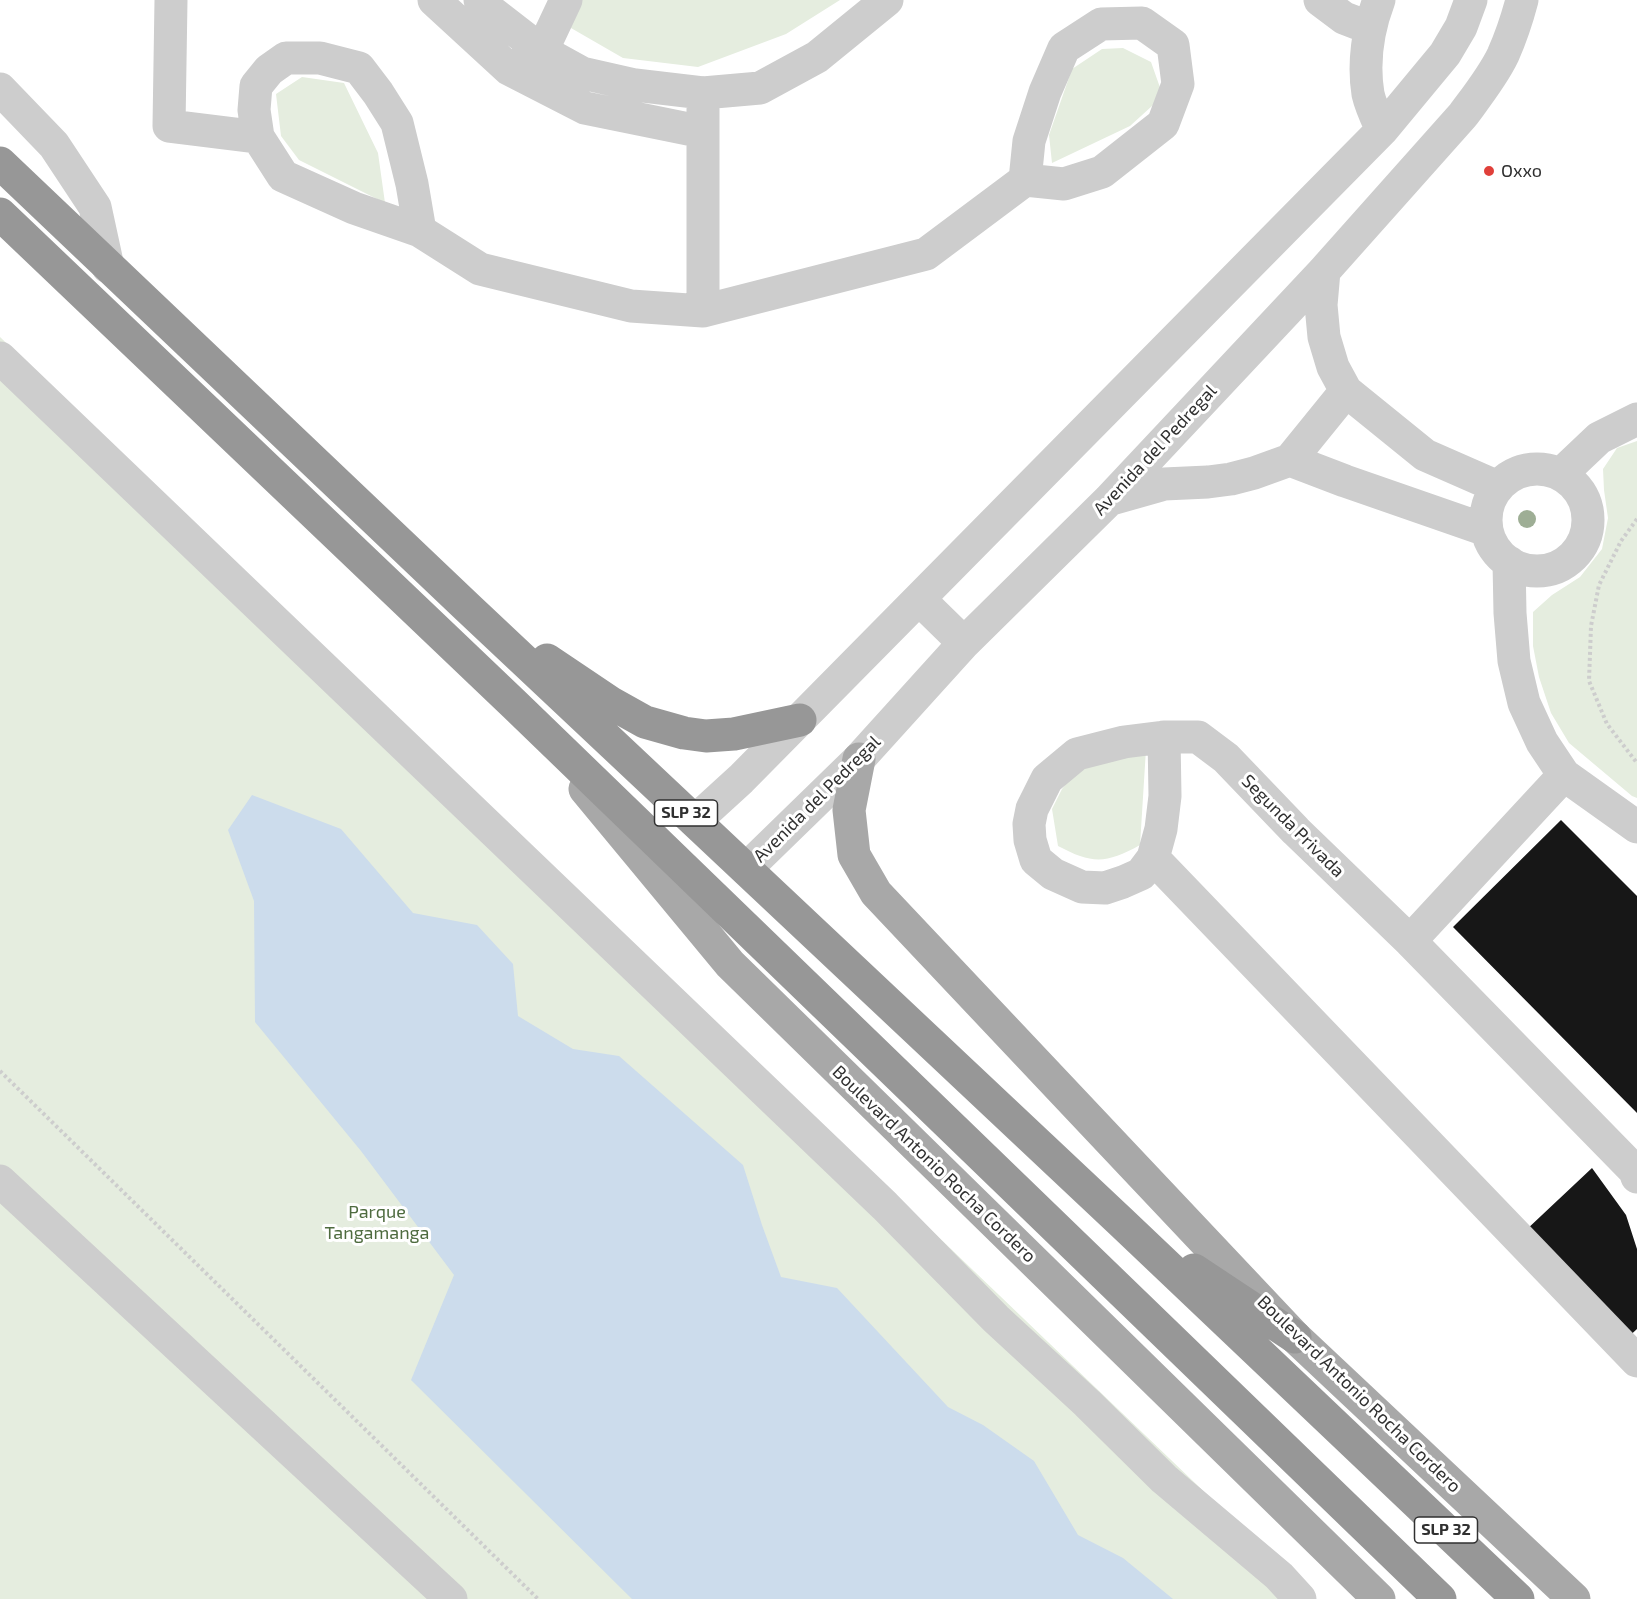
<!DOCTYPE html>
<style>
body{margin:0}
canvas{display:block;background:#fff}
</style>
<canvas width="1637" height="1599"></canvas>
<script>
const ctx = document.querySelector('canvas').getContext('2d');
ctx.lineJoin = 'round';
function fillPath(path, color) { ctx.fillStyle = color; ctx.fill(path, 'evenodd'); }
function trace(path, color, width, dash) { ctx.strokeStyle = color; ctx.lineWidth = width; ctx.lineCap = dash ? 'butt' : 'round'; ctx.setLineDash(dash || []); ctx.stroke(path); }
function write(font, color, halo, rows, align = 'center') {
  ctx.font = font + ' "Exo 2",sans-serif'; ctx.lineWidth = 6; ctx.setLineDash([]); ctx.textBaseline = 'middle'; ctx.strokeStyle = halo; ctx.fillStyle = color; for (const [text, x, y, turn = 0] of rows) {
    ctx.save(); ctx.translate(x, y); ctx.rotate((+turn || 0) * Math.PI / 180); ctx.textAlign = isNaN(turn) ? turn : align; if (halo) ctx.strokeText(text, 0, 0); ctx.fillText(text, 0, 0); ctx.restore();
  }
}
fillPath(new Path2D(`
 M 576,0 L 840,0 L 786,34 L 698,67 L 623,58 L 564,24 Z
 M 1123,48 L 1151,62 L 1163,96 L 1130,126 L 1052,163 L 1049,135 L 1072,69 L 1102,49 Z
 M 302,77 L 344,83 L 378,153 L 385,203 L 299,160 L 281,136 L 276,94 Z
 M 0,337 L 1316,1599 L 0,1599 Z
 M 1637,441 L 1637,798 L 1632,796 L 1569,743 L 1551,713 L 1539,677 L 1533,646 L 1533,612 L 1552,595 L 1580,577 L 1602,549 L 1608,518 L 1604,490 L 1603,469 L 1617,448 Z
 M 1146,749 L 1140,845 C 1106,864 1092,864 1058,846 L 1052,809 L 1062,789 L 1079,768 Z`), '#e5eddf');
fillPath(new Path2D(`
 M 252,795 L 341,829 L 413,913 L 477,925 L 513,964 L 518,1016 L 573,1049 L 619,1056 L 743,1165 L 762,1225 L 781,1277 L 837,1288 L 948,1407 L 983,1425 L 1034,1461 L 1078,1535 L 1123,1558 L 1173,1599 L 632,1599 L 411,1380 L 454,1275 L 361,1151 L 255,1022 L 254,901 L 228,830 Z`), '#ccdcec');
fillPath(new Path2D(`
 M 1561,820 L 1637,896 L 1637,1113 L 1453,927 Z
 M 1592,1168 L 1626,1215 L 1637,1249 L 1637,1329 L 1625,1340 L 1525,1231 Z`), '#171717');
trace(new Path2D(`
 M 1637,519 L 1621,541 L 1599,585 L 1591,626 L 1589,681 L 1607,724 L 1637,763
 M 0,1071 L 538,1599`), '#cdcdcd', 4, [3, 3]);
trace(new Path2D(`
 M 171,0 L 169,126 L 258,137
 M 434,0 L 509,69 L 585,108 L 703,132
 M 480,0 L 489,10 L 542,51 L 582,73 L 635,85 L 703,93 L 760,88 L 817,57 L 887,0
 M 1320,0 L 1344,18 L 1370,28
 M 1379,0 C 1368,29 1363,63 1368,94 C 1371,107 1377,119 1382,130
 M 522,62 L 542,51 L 566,0
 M 0,89 L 54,145 L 95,207 L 108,267
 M 703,109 L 703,311
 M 420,231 L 412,184 L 397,123 L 378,93 L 359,68 L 320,58 L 286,58 L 269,70 L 256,86 L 254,110 L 258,137 L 283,176 L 354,208 L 420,231 L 480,269 L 631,306 L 703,311 L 926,254 L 1025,180 L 1064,184 L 1102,172 L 1163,124 L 1178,84 L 1173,45 L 1142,23 L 1101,24 L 1064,48 L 1045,92 L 1029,141 L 1025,180
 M 1324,271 L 1321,305 L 1324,337 L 1333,367 L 1346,391 L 1425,455 L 1498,487
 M 0,358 L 885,1206 L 996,1319 L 1087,1403 L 1164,1479 L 1279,1576 L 1300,1599
 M 1290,460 L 1346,391
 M1486 520a51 51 0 1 1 102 0a51 51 0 1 1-102 0Z
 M 1561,474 L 1599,438 L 1637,419
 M 1111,499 L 1164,484 L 1208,482 L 1231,479 L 1254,473 L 1290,460 L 1345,481 L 1486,530
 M 1509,562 L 1510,613 L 1514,661 L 1524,703 L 1542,742 L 1564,775 L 1637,827
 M 919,599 L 964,643
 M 1164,737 L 1165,796 L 1161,829 L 1153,858 L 1141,874 L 1123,882 L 1105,888 L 1082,887 L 1053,874 L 1036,860 L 1030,840 L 1029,824 L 1032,809 L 1047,779 L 1077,754 L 1124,742 L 1164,737 L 1198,737 L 1226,758 L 1296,831 L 1410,941 L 1635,1171 L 1637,1177
 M 695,821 L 741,779 L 1382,130 L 1445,54 L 1461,27 L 1471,0
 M 1153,858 L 1637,1361
 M 746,869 L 859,759 L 964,643 L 1109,500 L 1324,271 L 1463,115 C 1477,96 1493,76 1503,55 C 1511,37 1517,19 1522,0
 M 1410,941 L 1564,775
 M 0,1181 L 451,1599`), '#cdcdcd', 33);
trace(new Path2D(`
 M 859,759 L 849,810 L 854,855 L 876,893 L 1295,1337 L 1574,1599
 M 585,789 L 730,964 L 1379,1599`), '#a8a8a8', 33);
trace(new Path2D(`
 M 0,163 L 467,607 L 1120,1221 L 1518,1599
 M 0,214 L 515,705 L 1440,1599
 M 547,660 L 611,703 L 645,722 L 684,733 L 706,736 L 734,734 L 800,720
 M 1194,1270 L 1295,1337`), '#979797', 33);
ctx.fillStyle = '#9eae95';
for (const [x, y] of [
 [1527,519]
]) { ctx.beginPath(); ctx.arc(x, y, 9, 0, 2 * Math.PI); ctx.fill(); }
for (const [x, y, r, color] of [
 [1489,171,6,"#e0403a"]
]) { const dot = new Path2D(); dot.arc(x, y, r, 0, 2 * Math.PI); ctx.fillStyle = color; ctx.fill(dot); trace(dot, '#fff', 2); }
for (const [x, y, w] of [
 [686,813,63],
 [1446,1530,63]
]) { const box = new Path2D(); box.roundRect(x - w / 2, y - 13, w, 26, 4.5); ctx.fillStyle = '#fff'; ctx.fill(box); trace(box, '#303030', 1.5); }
write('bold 16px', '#303030', null, [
 ["SLP 32",686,813],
 ["SLP 32",1446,1530]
]);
write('18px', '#303030', '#fff', [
 ["Oxxo",1501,171]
], 'left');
write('18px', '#303030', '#fff', [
 ["Avenida del Pedregal",1155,450,-47],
 ["Avenida del Pedregal",817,799,-45],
 ["Segunda Privada",1293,826,45],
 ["Boulevard Antonio Rocha Cordero",934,1164,44],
 ["Boulevard Antonio Rocha Cordero",1359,1394,44]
]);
write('18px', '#4e6b3f', '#fff', [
 ["Parque",377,1212],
 ["Tangamanga",377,1233]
]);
</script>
